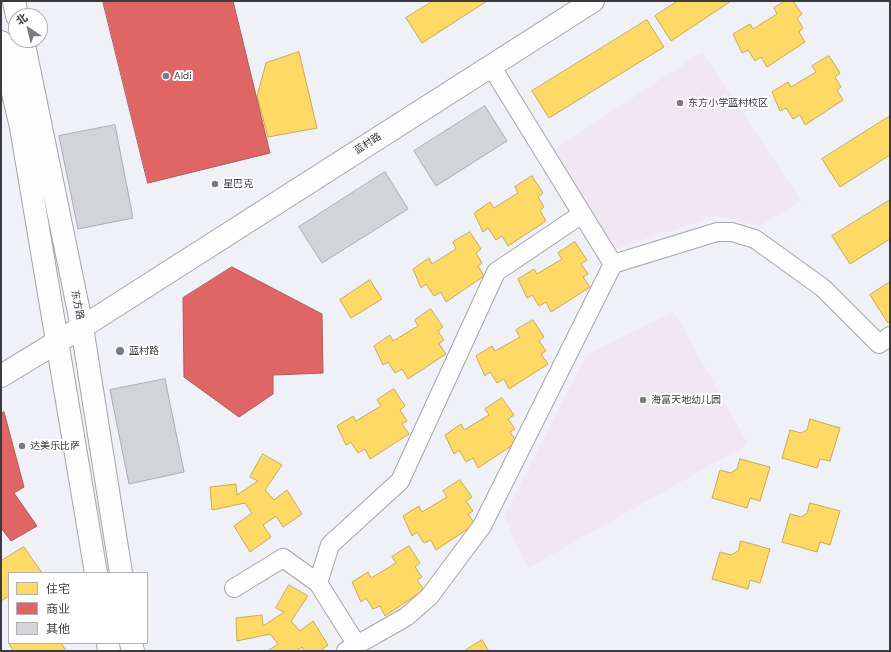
<!DOCTYPE html>
<meta charset="utf-8">
<style>
body{margin:0}
#map{position:relative;width:891px;height:652px;overflow:hidden;background:#eff1f6;font-family:"DM Sans","Noto Sans SC",sans-serif}
canvas{display:block}
.frame{position:absolute;inset:0;border:2px solid #3a3b3f;pointer-events:none}
.legend{position:absolute;left:8px;top:572px;width:140px;height:72px;box-sizing:border-box;background:#fff;border:1px solid #b0b1b2;margin:0;padding:5px 7px;list-style:none;font-size:12px;color:#3a3b3f}
.legend li{display:flex;align-items:center;gap:8px;height:20px}
.legend b{width:20px;border:1px solid #b0b1b2}
.north{position:absolute;left:8px;top:8px;width:40px;height:40px;box-sizing:border-box;background:#fff;border:1px solid #b0b1b2;border-radius:50%;rotate:325deg;font-size:11px;font-weight:700;line-height:16px;text-align:center;color:#3a3b3f}
.north::after{content:'';display:block;margin:auto;width:14px;height:18px;background:#797b7f;clip-path:polygon(50% 0,100% 100%,50% 72%,0 100%)}
</style>
<div id="map">
<canvas width="891" height="652"></canvas>
<div class="frame"></div>
<ul class="legend">
<li><b style="height:11px;background:#ffd966"></b>住宅</li>
<li><b style="height:11px;background:#e06666"></b>商业</li>
<li><b style="height:11px;background:#d3d4d8"></b>其他</li>
</ul>
<div class="north">北</div>
</div>
<script>
const ctx = document.querySelector('canvas').getContext('2d');
ctx.lineJoin = 'round';
function fillPath(path, color) { ctx.fillStyle = color; ctx.fill(path, 'evenodd'); }
function trace(path, color, width, dash) { ctx.strokeStyle = color; ctx.lineWidth = width; ctx.lineCap = dash ? 'butt' : 'round'; ctx.setLineDash(dash || []); ctx.stroke(path); }
function write(font, color, halo, rows, align = 'center') {
  ctx.font = font + ' "DM Sans","Noto Sans SC",sans-serif'; ctx.lineWidth = 4; ctx.setLineDash([]); ctx.textBaseline = 'middle'; ctx.strokeStyle = halo; ctx.fillStyle = color; for (const [text, x, y, turn = 0] of rows) {
    ctx.save(); ctx.translate(x, y); ctx.rotate((+turn || 0) * Math.PI / 180); ctx.textAlign = isNaN(turn) ? turn : align; if (halo) ctx.strokeText(text, 0, 0); ctx.fillText(text, 0, 0); ctx.restore();
  }
}
fillPath(new Path2D(`
 M 702,52 L 801,201 L 760,226 L 715,216 L 603,253 L 548,154 Z
 M 674,312 L 748,444 L 528,568 L 504,516 L 586,355 Z`), '#f1e7f3');
const homes = new Path2D(`
 M 107,1 L 184,1 L 187,14 L 116,34 Z
 M 433,1 L 487,1 L 422,43 L 406,18 Z
 M 678,1 L 731,1 L 671,41 L 655,16 Z
 M 785,1 L 793,1 L 802,14 L 797,18 L 803,28 L 799,32 L 805,42 L 767,67 L 761,57 L 755,61 L 748,50 L 742,53 L 733,34 L 750,24 L 753,29 L 777,14 L 774,8 Z
 M 647,20 L 664,47 L 549,118 L 532,91 Z
 M 299,52 L 317,128 L 268,137 L 257,96 L 266,63 Z
 M 829,56 L 840,73 L 835,77 L 841,87 L 837,90 L 843,100 L 805,125 L 800,115 L 793,119 L 786,108 L 780,111 L 772,92 L 788,82 L 791,87 L 816,72 L 812,66 Z
 M 890,116 L 890,155 L 840,187 L 822,159 Z
 M 532,176 L 543,193 L 538,197 L 544,207 L 540,211 L 546,221 L 508,246 L 502,236 L 496,240 L 488,228 L 483,232 L 474,213 L 490,202 L 494,208 L 518,193 L 515,187 Z
 M 890,200 L 890,239 L 850,264 L 832,236 Z
 M 470,232 L 481,249 L 476,253 L 482,263 L 478,266 L 484,276 L 446,302 L 441,292 L 434,296 L 426,284 L 421,288 L 413,269 L 429,258 L 432,264 L 456,249 L 453,242 Z
 M 575,242 L 587,260 L 581,264 L 588,274 L 583,277 L 590,287 L 551,312 L 546,302 L 539,306 L 532,295 L 527,298 L 518,279 L 534,269 L 537,274 L 562,259 L 558,253 Z
 M 370,280 L 382,299 L 351,318 L 340,300 Z
 M 890,282 L 890,321 L 888,323 L 870,295 Z
 M 431,309 L 443,327 L 438,331 L 444,340 L 439,344 L 446,354 L 408,379 L 402,369 L 395,373 L 388,362 L 383,365 L 374,346 L 390,335 L 393,341 L 418,326 L 415,320 Z
 M 533,320 L 544,337 L 539,341 L 546,351 L 541,354 L 548,364 L 509,389 L 504,379 L 497,383 L 490,372 L 485,376 L 476,356 L 492,346 L 495,351 L 520,337 L 516,330 Z
 M 394,389 L 405,406 L 400,410 L 407,421 L 402,424 L 409,434 L 370,459 L 365,449 L 358,453 L 351,442 L 346,445 L 337,426 L 353,416 L 356,421 L 381,406 L 377,400 Z
 M 502,398 L 514,415 L 508,419 L 515,429 L 510,432 L 517,442 L 478,468 L 473,458 L 466,462 L 459,450 L 454,454 L 445,435 L 461,424 L 464,430 L 489,415 L 485,409 Z
 M 810,419 L 840,428 L 830,461 L 820,459 L 817,468 L 782,458 L 790,430 L 801,433 L 807,430 Z
 M 263,454 L 282,465 L 265,490 L 274,500 L 287,490 L 302,514 L 283,527 L 276,516 L 263,525 L 271,537 L 250,552 L 234,526 L 252,513 L 245,503 L 212,510 L 210,487 L 236,484 L 237,495 L 258,481 L 250,477 Z
 M 740,459 L 770,467 L 760,501 L 750,498 L 747,508 L 712,498 L 720,470 L 731,473 L 737,469 Z
 M 460,480 L 472,497 L 466,501 L 473,511 L 468,514 L 475,524 L 436,550 L 431,540 L 424,543 L 417,532 L 412,536 L 403,516 L 419,506 L 422,512 L 447,497 L 443,491 Z
 M 810,503 L 840,511 L 830,545 L 820,542 L 817,552 L 782,542 L 790,514 L 801,517 L 807,513 Z
 M 741,541 L 770,549 L 760,583 L 750,580 L 748,589 L 712,579 L 720,552 L 731,555 L 738,551 Z
 M 409,546 L 420,563 L 415,567 L 422,577 L 417,580 L 424,590 L 385,616 L 380,606 L 373,609 L 366,598 L 361,602 L 352,582 L 368,572 L 371,578 L 396,563 L 392,557 Z
 M 24,547 L 42,573 L 9,573 L 9,596 L 1,601 L 1,561 Z
 M 289,585 L 308,596 L 291,621 L 300,631 L 313,621 L 328,645 L 320,651 L 305,651 L 302,647 L 296,651 L 268,651 L 278,644 L 270,634 L 237,641 L 236,618 L 262,615 L 263,626 L 284,612 L 276,608 Z
 M 482,640 L 489,651 L 464,651 Z
 M 9,643 L 61,643 L 65,649 L 62,651 L 14,651 Z`);
fillPath(homes, '#ffd966');
trace(homes, '#c4aa5a', 1);
const shops = new Path2D(`
 M 103,1 L 233,1 L 270,153 L 148,183 Z
 M 232,267 L 322,314 L 323,373 L 273,375 L 273,394 L 239,417 L 184,377 L 183,298 Z
 M 4,412 L 24,487 L 14,493 L 37,526 L 11,541 L 1,528 L 1,414 Z`);
fillPath(shops, '#e06666');
trace(shops, '#ae595a', 1);
const building = new Path2D(`
 M 485,106 L 507,141 L 436,186 L 414,151 Z
 M 115,125 L 133,218 L 78,229 L 59,136 Z
 M 385,172 L 408,209 L 322,263 L 299,227 Z
 M 165,379 L 184,472 L 129,484 L 110,390 Z`);
fillPath(building, '#d3d4d8');
trace(building, '#aaabaf', 1);
const street = new Path2D(`
 M 491,66 L 613,264
 M 234,588 L 283,558 L 318,583
 M 357,645 L 318,583 L 330,545 L 400,481 L 496,272 L 582,214
 M 346,651 L 406,617 L 429,597 L 482,526 L 613,264 L 717,232 L 732,232 L 755,239 L 823,288 L 879,344 L 890,336`);
const secondary = new Path2D(`
 M 14,1 L 17,16
 M 23,40 L 82,327 L 121,573
 M 1,42 L 21,127 L 96,573
 M 1,376 L 95,319 L 593,1
 M 108,643 L 109,651
 M 131,643 L 133,651`);
trace(street, '#a4a5a8', 20);
trace(secondary, '#a4a5a8', 24);
trace(street, '#fdfdfe', 18);
trace(secondary, '#fdfdfe', 22);
for (const [x, y, r, color] of [
 [166,76,4,"#797b7f"],
 [680,103,4,"#797b7f"],
 [215,184,4,"#797b7f"],
 [120,351,5,"#797b7f"],
 [643,400,4,"#797b7f"],
 [22,446,4,"#797b7f"]
]) { const dot = new Path2D(); dot.arc(x, y, r, 0, 2 * Math.PI); ctx.fillStyle = color; ctx.fill(dot); trace(dot, '#fff', 1.5); }
write('10px', '#3a3b3f', '#fff', [
 ["Aldi",174,76],
 ["东方小学蓝村校区",688,103],
 ["星巴克",223,184],
 ["蓝村路",129,351],
 ["海富天地幼儿园",651,400],
 ["达美乐比萨",30,446]
], 'left');
write('10px', '#3a3b3f', '#fff', [
 ["蓝村路",368,144,-33],
 ["东方路",77,305,79]
]);
</script>
